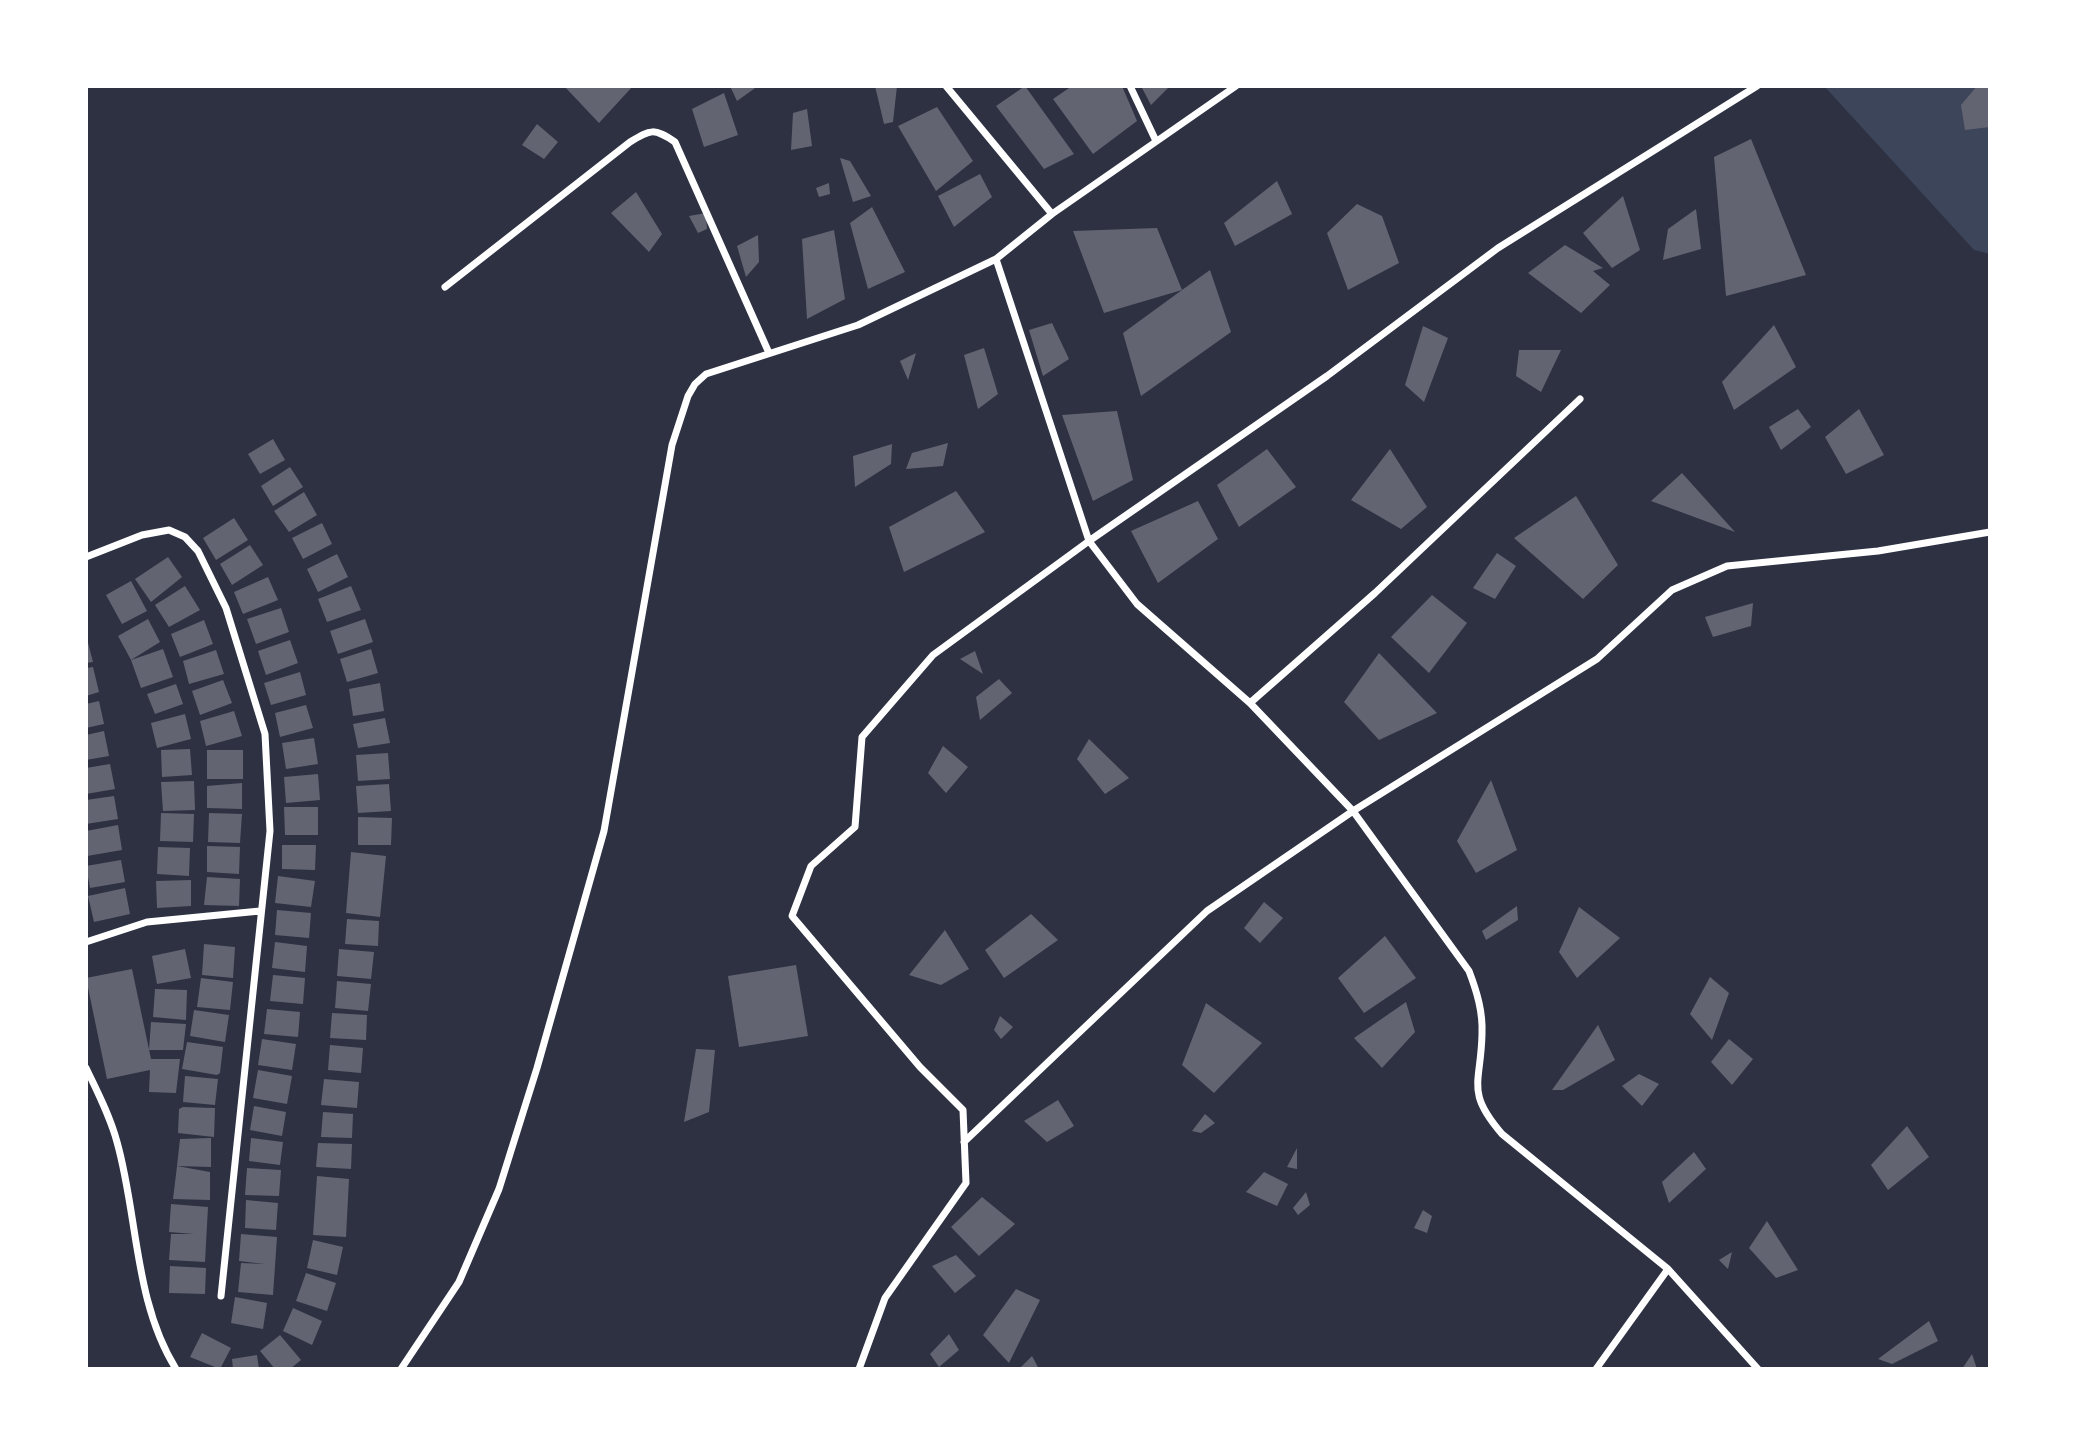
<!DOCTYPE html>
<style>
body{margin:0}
#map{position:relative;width:2076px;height:1455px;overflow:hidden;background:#2d3142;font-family:Roboto,sans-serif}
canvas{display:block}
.frame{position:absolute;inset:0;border:88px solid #fff;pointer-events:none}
</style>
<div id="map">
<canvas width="2076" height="1455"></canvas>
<div class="frame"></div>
</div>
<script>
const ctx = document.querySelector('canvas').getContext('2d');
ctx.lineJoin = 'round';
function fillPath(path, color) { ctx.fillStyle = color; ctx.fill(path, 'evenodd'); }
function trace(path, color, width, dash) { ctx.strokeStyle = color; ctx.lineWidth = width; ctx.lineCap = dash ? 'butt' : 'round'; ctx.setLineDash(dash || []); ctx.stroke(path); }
fillPath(new Path2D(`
 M 1824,86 L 1990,86 L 1990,254 L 1974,250 Z`), '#3c4559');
fillPath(new Path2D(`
 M 564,86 L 633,86 L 599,123 Z
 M 730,86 L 758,86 L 737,101 Z
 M 875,86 L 897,86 L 893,122 L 884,124 Z
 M 1025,86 L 1074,154 L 1044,169 L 996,106 Z
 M 1072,86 L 1122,86 L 1137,121 L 1093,154 L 1053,99 Z
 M 1141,86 L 1170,86 L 1151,105 Z
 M 1977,86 L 1990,86 L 1990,127 L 1965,130 L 1961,105 Z
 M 724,93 L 738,135 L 704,147 L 692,109 Z
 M 937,107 L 973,161 L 936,191 L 898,126 Z
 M 807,109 L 812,146 L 791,150 L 793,113 Z
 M 537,124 L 558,142 L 544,159 L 522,145 Z
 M 1751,139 L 1806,275 L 1726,296 L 1714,157 Z
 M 840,158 L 850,161 L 871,196 L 853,202 Z
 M 980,174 L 992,197 L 954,227 L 938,196 Z
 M 1277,181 L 1292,214 L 1235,246 L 1224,223 Z
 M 829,183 L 830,194 L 819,197 L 816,188 Z
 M 636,192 L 662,234 L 649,252 L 611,213 Z
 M 1623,196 L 1640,250 L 1612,268 L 1583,233 Z
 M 1357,204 L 1382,216 L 1399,263 L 1348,290 L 1327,233 Z
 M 872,207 L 905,272 L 868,289 L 850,223 Z
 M 1696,209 L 1701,249 L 1663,260 L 1668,229 Z
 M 706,213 L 707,229 L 698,233 L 689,216 Z
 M 1157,228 L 1182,290 L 1210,270 L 1231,332 L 1141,396 L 1123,333 L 1182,290 L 1104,313 L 1073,231 Z
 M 834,230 L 845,299 L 807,319 L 802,239 Z
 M 758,235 L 759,262 L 746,277 L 737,246 Z
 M 1565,245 L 1603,268 L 1593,271 L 1610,285 L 1581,313 L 1528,273 Z
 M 1052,323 L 1069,359 L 1043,376 L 1029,330 Z
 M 1774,325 L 1796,367 L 1734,410 L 1722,382 Z
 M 1423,326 L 1448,338 L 1424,402 L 1405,385 Z
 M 984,348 L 998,394 L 978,409 L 964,355 Z
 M 1519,350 L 1561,350 L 1541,392 L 1516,376 Z
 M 916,353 L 908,380 L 900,361 Z
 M 1798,409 L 1811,427 L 1781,450 L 1769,427 Z
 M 1859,409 L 1884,455 L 1846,474 L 1825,437 Z
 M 1117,411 L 1133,480 L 1093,501 L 1062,415 Z
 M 273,439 L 285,460 L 260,474 L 248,454 Z
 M 948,443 L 943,466 L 906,469 L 912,453 Z
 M 892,444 L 891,464 L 855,487 L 853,456 Z
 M 1267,449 L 1296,487 L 1239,527 L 1217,485 Z
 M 1390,449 L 1427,507 L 1401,529 L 1351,500 Z
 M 290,467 L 303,487 L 273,506 L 261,486 Z
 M 1682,473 L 1735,532 L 1651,501 Z
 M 956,491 L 985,532 L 904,572 L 889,527 Z
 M 304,492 L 317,515 L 289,532 L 274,511 Z
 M 1576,496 L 1618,565 L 1583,599 L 1514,538 Z
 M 1198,501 L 1218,539 L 1158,583 L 1131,531 Z
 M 234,518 L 248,540 L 216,560 L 203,538 Z
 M 322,523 L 332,544 L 303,559 L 292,538 Z
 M 250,545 L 263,565 L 232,585 L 220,564 Z
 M 1497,553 L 1516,566 L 1495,599 L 1473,588 Z
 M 337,554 L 348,577 L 318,592 L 307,569 Z
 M 168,557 L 182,577 L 151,602 L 135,579 Z
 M 268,577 L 278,600 L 243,614 L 234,592 Z
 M 131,581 L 147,611 L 122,624 L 106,595 Z
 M 185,586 L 200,610 L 169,627 L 155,605 Z
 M 351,586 L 361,610 L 327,622 L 318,599 Z
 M 1432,595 L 1467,623 L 1429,673 L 1391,637 Z
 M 1753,603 L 1751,626 L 1713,637 L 1705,617 Z
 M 281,608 L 289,632 L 256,644 L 247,619 Z
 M 148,619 L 160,642 L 131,660 L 118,636 Z
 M 365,619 L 373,642 L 338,654 L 330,631 Z
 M 204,620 L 213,644 L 180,657 L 171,634 Z
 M 86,635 L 93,662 L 86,663 Z
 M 290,640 L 298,663 L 266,675 L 258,651 Z
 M 163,649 L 173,677 L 141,688 L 131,660 Z
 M 371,649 L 378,673 L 347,682 L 340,659 Z
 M 216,650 L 224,674 L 189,684 L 183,661 Z
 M 975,651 L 983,674 L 960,659 Z
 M 1379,653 L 1437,713 L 1379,740 L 1344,702 Z
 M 93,667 L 99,692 L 86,696 L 86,668 Z
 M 300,672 L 306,695 L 271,705 L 264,683 Z
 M 999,679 L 1012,693 L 980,720 L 976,697 Z
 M 223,680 L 232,703 L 200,715 L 192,691 Z
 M 380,683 L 384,711 L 353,716 L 349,689 Z
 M 176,684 L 183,704 L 155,714 L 147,694 Z
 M 99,701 L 104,724 L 86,728 L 86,704 Z
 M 306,705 L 313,728 L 280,737 L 275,713 Z
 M 234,711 L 242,736 L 206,746 L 200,721 Z
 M 185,714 L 191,739 L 157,748 L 151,723 Z
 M 385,718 L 390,743 L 358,748 L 353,724 Z
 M 104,731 L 109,756 L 86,760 L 86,735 Z
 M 314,738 L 318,764 L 286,769 L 282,743 Z
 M 1089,739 L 1129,778 L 1105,794 L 1077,759 Z
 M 943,746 L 968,767 L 946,793 L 928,773 Z
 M 190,749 L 192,775 L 162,777 L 161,750 Z
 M 207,750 L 243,750 L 243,779 L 207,779 Z
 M 388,753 L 390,779 L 358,781 L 356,755 Z
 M 110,764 L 115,789 L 86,794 L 86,768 Z
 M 318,774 L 320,800 L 286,803 L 284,777 Z
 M 1491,780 L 1517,850 L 1476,873 L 1457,841 Z
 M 194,781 L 195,810 L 163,811 L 161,782 Z
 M 242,783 L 242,809 L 207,808 L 207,786 Z
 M 389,784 L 391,811 L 358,813 L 356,786 Z
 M 114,796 L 118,819 L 86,824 L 86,800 Z
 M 284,807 L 318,807 L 318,835 L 285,835 Z
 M 161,813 L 194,814 L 193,842 L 160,841 Z
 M 209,813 L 242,814 L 240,843 L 208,842 Z
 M 358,817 L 392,818 L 391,845 L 358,845 Z
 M 118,825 L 122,850 L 87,856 L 86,831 Z
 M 282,845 L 316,845 L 315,870 L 282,869 Z
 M 207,846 L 240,847 L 239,874 L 207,872 Z
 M 158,847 L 190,848 L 189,876 L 157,874 Z
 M 351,852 L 386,856 L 380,917 L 346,913 Z
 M 121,860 L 125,882 L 90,888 L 86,866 Z
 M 278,876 L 315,881 L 311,907 L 275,903 Z
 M 207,877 L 240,879 L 239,906 L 204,905 Z
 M 191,880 L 191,906 L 157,908 L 156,881 Z
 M 125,888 L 130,914 L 94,922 L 88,896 Z
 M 1264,902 L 1283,918 L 1260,943 L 1244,928 Z
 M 1517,906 L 1518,920 L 1486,940 L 1482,931 Z
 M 1579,907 L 1620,938 L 1577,978 L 1559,952 Z
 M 277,910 L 311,913 L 309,938 L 275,935 Z
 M 1031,914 L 1058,940 L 1004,978 L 985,950 Z
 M 347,919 L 379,921 L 378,946 L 345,944 Z
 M 945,930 L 969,969 L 941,985 L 909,975 Z
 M 1385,936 L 1416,978 L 1364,1013 L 1338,978 Z
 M 275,942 L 307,946 L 305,972 L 272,968 Z
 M 204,944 L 235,947 L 233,978 L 202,975 Z
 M 185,949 L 191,978 L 157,984 L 152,956 Z
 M 339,949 L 374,952 L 371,979 L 337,976 Z
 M 796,965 L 808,1036 L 739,1047 L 728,976 Z
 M 132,969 L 151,1059 L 180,1059 L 176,1093 L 149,1092 L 150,1070 L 107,1079 L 86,978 Z
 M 273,975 L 305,978 L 303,1004 L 270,1001 Z
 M 1710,977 L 1729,993 L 1712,1040 L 1690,1014 Z
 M 201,978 L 233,982 L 230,1010 L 197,1007 Z
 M 337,981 L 371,984 L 368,1011 L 335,1008 Z
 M 155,989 L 187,990 L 186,1020 L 153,1017 Z
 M 1406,1002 L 1415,1032 L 1382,1068 L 1354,1038 Z
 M 1206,1003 L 1262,1043 L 1214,1093 L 1182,1065 Z
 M 267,1009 L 300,1012 L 298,1037 L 264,1034 Z
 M 194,1010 L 229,1015 L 225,1042 L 190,1036 Z
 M 332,1013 L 367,1015 L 366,1040 L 330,1038 Z
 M 1000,1016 L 1013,1027 L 1001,1039 L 994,1030 Z
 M 151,1022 L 186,1024 L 183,1050 L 149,1050 Z
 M 1598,1025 L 1615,1060 L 1563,1090 L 1552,1090 Z
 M 262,1039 L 296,1044 L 292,1070 L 258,1065 Z
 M 1729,1039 L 1753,1059 L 1732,1085 L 1711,1062 Z
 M 187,1042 L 223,1047 L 220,1073 L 217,1075 L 182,1069 Z
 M 330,1045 L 363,1048 L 361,1073 L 328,1070 Z
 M 696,1049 L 715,1050 L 709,1112 L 684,1122 Z
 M 258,1070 L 292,1076 L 287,1104 L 253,1098 Z
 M 1639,1074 L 1659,1084 L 1642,1106 L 1622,1086 Z
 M 185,1076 L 218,1079 L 215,1105 L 183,1102 Z
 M 324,1079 L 359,1082 L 357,1108 L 321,1105 Z
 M 1058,1100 L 1074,1126 L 1047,1142 L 1024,1121 Z
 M 254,1106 L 286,1112 L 282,1136 L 250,1130 Z
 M 183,1107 L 215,1108 L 214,1137 L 178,1133 L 179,1109 Z
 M 323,1112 L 353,1114 L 352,1138 L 321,1137 Z
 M 1205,1114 L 1215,1123 L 1201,1133 L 1192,1131 Z
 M 1907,1126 L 1929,1157 L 1888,1190 L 1871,1165 Z
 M 211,1138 L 211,1167 L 177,1166 L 180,1139 Z
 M 251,1138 L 283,1142 L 280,1165 L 249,1161 Z
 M 318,1143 L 352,1144 L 351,1169 L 316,1167 Z
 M 1297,1148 L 1297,1169 L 1287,1167 Z
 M 1694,1152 L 1706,1169 L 1669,1203 L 1662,1182 Z
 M 177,1166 L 210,1172 L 210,1200 L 173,1199 Z
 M 247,1168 L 281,1170 L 279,1196 L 245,1195 Z
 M 1264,1172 L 1288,1184 L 1277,1206 L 1246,1192 Z
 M 317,1176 L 349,1179 L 346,1237 L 313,1235 Z
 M 1306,1192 L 1310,1205 L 1298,1215 L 1293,1208 Z
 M 982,1197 L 1015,1224 L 979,1256 L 951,1227 Z
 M 246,1200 L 278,1203 L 276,1230 L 245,1228 Z
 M 171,1204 L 208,1207 L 205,1262 L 169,1260 L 171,1234 L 194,1234 L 169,1232 Z
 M 1423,1210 L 1432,1216 L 1427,1233 L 1414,1228 Z
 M 1767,1221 L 1798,1270 L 1776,1278 L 1749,1248 Z
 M 241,1234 L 277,1237 L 273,1295 L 238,1292 L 241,1263 L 265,1264 L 239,1261 Z
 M 313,1240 L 343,1247 L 337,1275 L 307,1268 Z
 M 1732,1252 L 1728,1269 L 1719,1260 Z
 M 956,1255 L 976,1276 L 955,1293 L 932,1266 Z
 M 170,1266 L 206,1268 L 205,1294 L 169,1293 Z
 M 306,1273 L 336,1283 L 327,1311 L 296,1301 Z
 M 1016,1289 L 1040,1300 L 1009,1363 L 983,1335 Z
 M 235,1297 L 267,1303 L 263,1329 L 231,1323 Z
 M 293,1308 L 322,1321 L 312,1345 L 283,1331 Z
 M 1929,1321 L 1938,1341 L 1892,1364 L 1878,1359 Z
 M 202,1333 L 231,1348 L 220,1369 L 190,1357 Z
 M 949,1334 L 959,1350 L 939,1367 L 930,1354 Z
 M 280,1335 L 301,1360 L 290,1369 L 275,1369 L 260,1351 Z
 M 1972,1354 L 1977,1369 L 1962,1369 Z
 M 257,1355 L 259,1369 L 233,1369 L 232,1359 Z
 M 1032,1356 L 1039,1369 L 1019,1369 Z`), '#626471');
trace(new Path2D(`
 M 946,86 L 1052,214
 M 1130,86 L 1156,141
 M 996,259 L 1089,541 L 1137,604 L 1250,703 L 1353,811 L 1469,971 C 1477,992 1483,1012 1482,1034 C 1481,1084 1465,1091 1502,1134 L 1668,1269 L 1758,1369
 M 445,287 L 630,142 C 651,129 654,128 675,142 L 769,353
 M 86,557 L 142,535 L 169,530 L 185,537 L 198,551 L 226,608 L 265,734 L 270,831 L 221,1296
 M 1250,703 L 1375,593 L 1580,399
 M 86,942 L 147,922 L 260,911
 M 86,1068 C 97,1091 110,1116 117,1142 C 138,1216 134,1302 176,1369
 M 964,1142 L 1207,911 L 1353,811 L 1597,659 L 1672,590 L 1727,566 L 1878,551 L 1990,532
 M 401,1369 L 459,1282 L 499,1189 L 537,1068 L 604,831 L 672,445 L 688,396 L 695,384 L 706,374 L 858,325 L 996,259 L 1052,214 L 1236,86
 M 859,1369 L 885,1298 L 966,1183 L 963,1110 L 920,1067 L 792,916 L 811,866 L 855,827 L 862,737 L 933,655 L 1089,541 L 1327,376 L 1498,248 L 1757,86
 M 1596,1369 L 1668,1269`), '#fff', 7);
</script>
